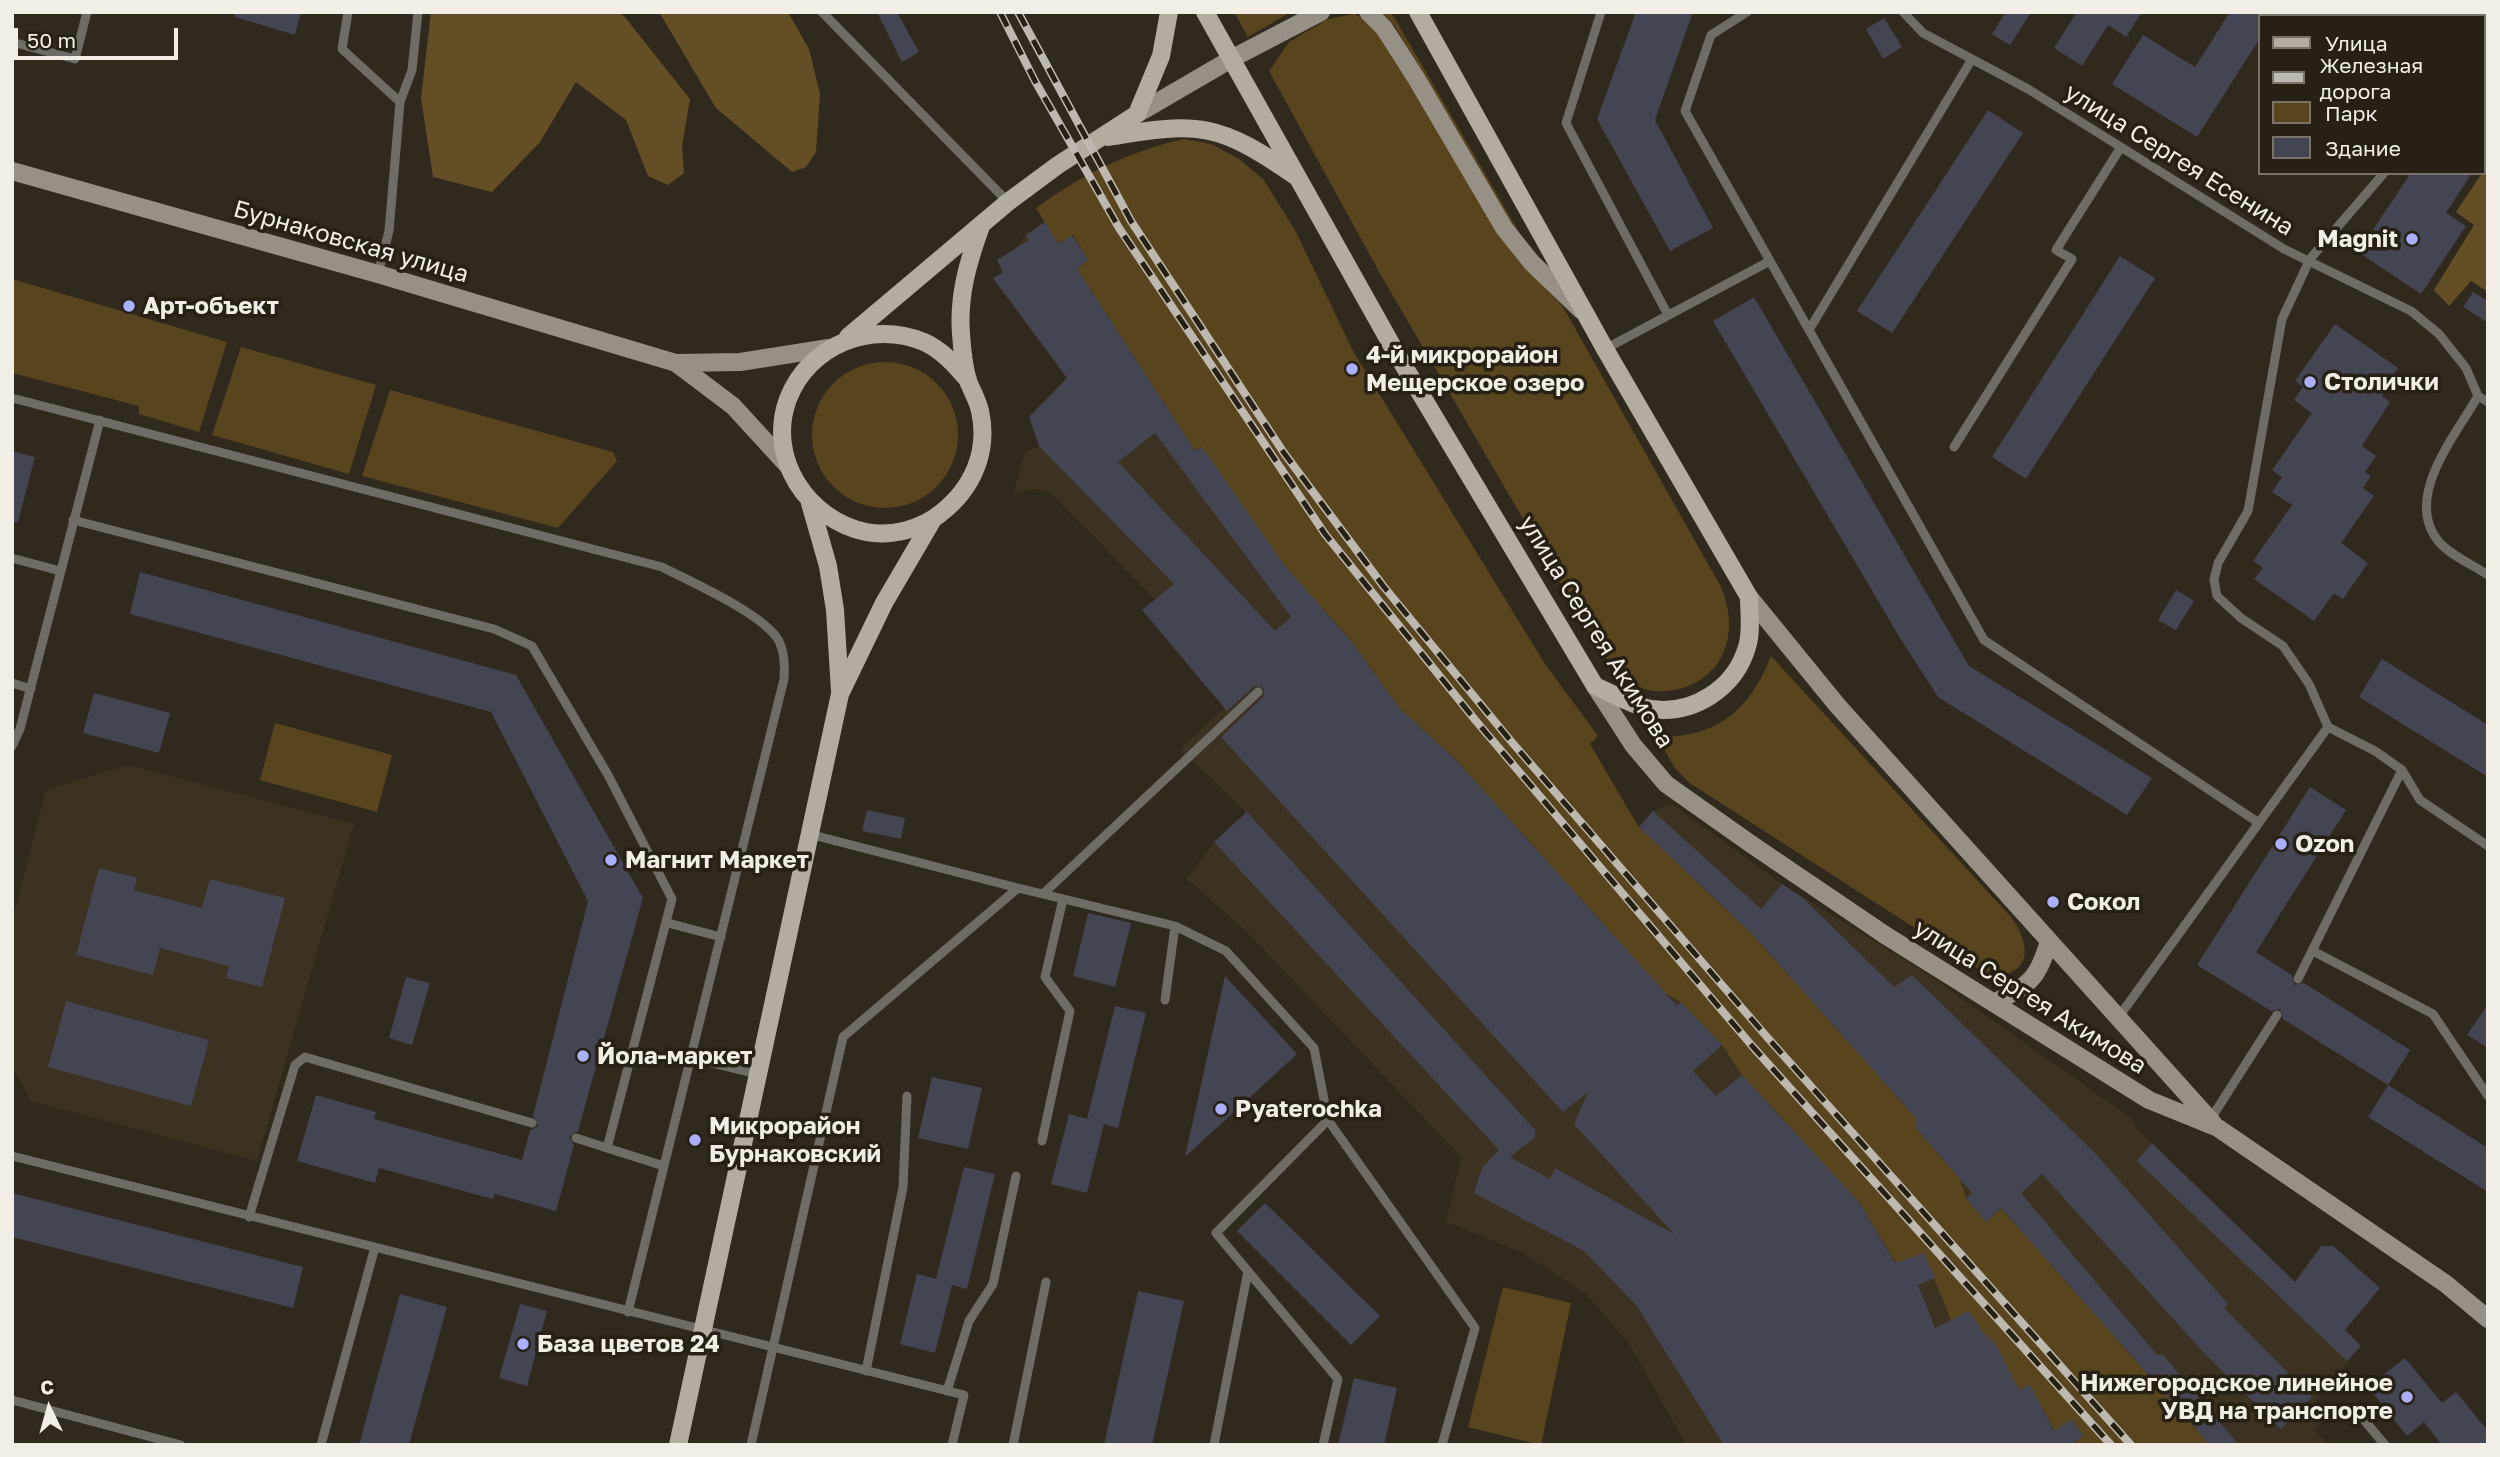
<!DOCTYPE html>
<meta charset="utf-8">
<style>
body{margin:0}
#map{position:relative;width:2500px;height:1457px;overflow:hidden;background:#30291e;font-family:"Golos Text",sans-serif}
canvas{display:block}
.frame{position:absolute;inset:0;border:14px solid #f2eee6;pointer-events:none}
.legend{position:absolute;left:2258px;top:14px;width:228px;height:161px;box-sizing:border-box;background:#262015;border:2px solid #787269;margin:0;padding:9px 12px;list-style:none;font-size:21px;color:#f2eee6}
.legend li{display:flex;align-items:center;gap:14px;height:35px}
.legend b{width:35px;border:2px solid #787269}
.north{position:absolute;left:14px;top:1373px;width:70px;height:70px;-webkit-text-stroke:5px #262015;paint-order:stroke;rotate:355deg;font-size:19px;font-weight:700;line-height:28px;text-align:center;color:#f2eee6}
.north::after{content:'';display:block;margin:auto;width:24px;height:32px;background:#f2eee6;clip-path:polygon(50% 0,100% 100%,50% 72%,0 100%)}
.scale{position:absolute;left:14px;top:28px;width:164px;height:32px;box-sizing:border-box;border:4px solid #f2eee6;border-top:0;padding-left:9px;font-size:21px;line-height:24px;white-space:nowrap;color:#f2eee6;-webkit-text-stroke:5px #262015;paint-order:stroke}
</style>
<div id="map">
<canvas width="2500" height="1457"></canvas>
<div class="frame"></div>
<ul class="legend">
<li><b style="height:9px;background:#b3ada1"></b>Улица</li>
<li><b style="height:9px;background:#beb9b0"></b>Железная дорога</li>
<li><b style="height:19px;background:#59451d"></b>Парк</li>
<li><b style="height:19px;background:#444552"></b>Здание</li>
</ul>
<div class="north">С</div>
<div class="scale">50 m</div>
</div>
<script>
const ctx = document.querySelector('canvas').getContext('2d');
ctx.lineJoin = 'round';
function fillPath(path, color) { ctx.fillStyle = color; ctx.fill(path, 'evenodd'); }
function trace(path, color, width, dash) { ctx.strokeStyle = color; ctx.lineWidth = width; ctx.lineCap = dash ? 'butt' : 'round'; ctx.setLineDash(dash || []); ctx.stroke(path); }
function write(font, color, halo, rows, align = 'center') {
  ctx.font = font + ' "Golos Text",sans-serif'; ctx.lineWidth = 7; ctx.setLineDash([]); ctx.textBaseline = 'middle'; ctx.strokeStyle = halo; ctx.fillStyle = color; for (const [text, x, y, turn = 0] of rows) {
    ctx.save(); ctx.translate(x, y); ctx.rotate((+turn || 0) * Math.PI / 180); ctx.textAlign = isNaN(turn) ? turn : align; if (halo) ctx.strokeText(text, 0, 0); ctx.fillText(text, 0, 0); ctx.restore();
  }
}
fillPath(new Path2D(`
 M 1045,222 L 1058,243 L 1072,235 L 1088,260 L 1077,268 L 1195,451 L 1202,447 L 1400,709 L 1456,760 L 1666,994 L 1681,1002 L 1722,1045 L 1742,1075 L 1924,1253 L 1935,1278 L 1969,1311 L 2030,1385 L 2055,1431 L 2072,1419 L 2083,1436 L 2075,1441 L 2078,1445 L 1686,1445 L 1628,1342 L 1587,1295 L 1523,1253 L 1446,1222 L 1461,1157 L 1247,932 L 1187,879 L 1214,842 L 1246,812 L 1180,749 L 1240,693 L 1158,597 L 1154,599 L 1058,500 L 1047,491 L 1032,489 L 1013,494 L 1025,453 L 1039,446 L 1081,397 L 993,278 L 1003,272 L 1012,251 L 1026,235 Z
 M 128,765 L 354,824 L 257,1161 L 31,1101 L 12,1066 L 12,921 L 46,790 Z
 M 1672,804 L 1782,884 L 1930,976 L 2134,1120 L 2136,1128 L 2361,1346 L 2316,1401 L 2330,1414 L 2315,1429 L 2327,1445 L 2210,1445 L 2000,1208 L 1986,1222 L 1966,1198 L 1960,1179 L 1753,935 L 1639,827 L 1653,811 Z`), '#3c3221');
fillPath(new Path2D(`
 M 1234,12 L 1291,12 L 1248,37 Z
 M 1381,12 L 1391,12 L 1523,239 L 1503,216 L 1394,25 Z
 M 1354,14 L 1376,24 L 1500,235 L 1563,307 L 1721,587 C 1738,627 1729,673 1683,688 C 1671,691 1658,693 1645,689 C 1626,683 1613,666 1600,651 L 1378,270 L 1269,71 L 1289,42 L 1328,19 Z
 M 1184,139 L 1211,144 L 1239,159 L 1263,179 L 1295,230 L 1353,351 L 1545,664 L 1598,736 L 1590,744 L 1638,826 L 1753,935 L 1915,1117 L 1915,1127 L 1960,1179 L 1966,1198 L 1986,1222 L 2001,1208 L 2210,1445 L 2078,1445 L 2075,1442 L 2083,1436 L 2072,1419 L 2055,1431 L 2030,1386 L 2019,1390 C 1997,1347 1997,1340 1951,1320 L 1924,1254 L 1896,1263 L 1859,1202 L 1742,1075 L 1722,1045 L 1681,1002 L 1666,994 L 1456,760 L 1400,709 L 1351,641 L 1285,566 L 1201,447 L 1195,451 L 1077,269 L 1088,260 L 1073,235 L 1058,244 L 1036,208 C 1081,175 1129,151 1184,139 Z
 M 12,279 L 227,342 L 199,432 L 139,414 L 139,406 L 12,373 Z
 M 241,347 L 376,385 L 349,474 L 212,435 Z
 M812 435a73 73 0 1 1 146 0a73 73 0 1 1-146 0Z
 M 390,390 L 613,452 L 617,461 L 558,528 L 362,476 Z
 M 1771,656 L 2011,917 C 2031,945 2033,974 1991,977 L 1688,782 L 1675,768 L 1657,737 C 1717,738 1750,710 1771,656 Z
 M 275,723 L 392,755 L 377,812 L 260,780 Z
 M 1503,1287 L 1571,1303 L 1541,1445 L 1468,1427 Z`), '#59451d');
fillPath(new Path2D(`
 M 431,12 L 618,12 L 624,16 L 690,99 L 682,146 L 684,173 L 668,185 L 648,176 L 626,120 L 576,82 L 540,142 L 492,192 L 433,177 L 421,98 Z
 M 659,12 L 788,12 L 809,49 L 820,94 L 816,152 L 806,167 L 792,172 L 716,108 Z
 M 2488,164 L 2488,292 L 2471,281 L 2449,306 L 2434,290 L 2474,225 L 2456,212 Z`), '#644e25');
fillPath(new Path2D(`
 M 235,12 L 301,12 L 295,35 L 235,17 Z
 M 877,12 L 897,12 L 919,52 L 902,62 Z
 M 1636,12 L 1693,12 L 1655,120 L 1713,228 L 1670,251 L 1597,119 Z
 M 2006,12 L 2031,12 L 2010,45 L 1992,34 Z
 M 2077,12 L 2142,12 L 2126,37 L 2108,25 L 2082,66 L 2054,48 Z
 M 2230,12 L 2260,12 L 2260,38 L 2197,137 L 2112,84 L 2143,35 L 2195,67 Z
 M 1884,18 L 1902,47 L 1883,59 L 1866,29 Z
 M 1988,110 L 2023,133 L 1892,333 L 1857,311 Z
 M 2411,173 L 2472,173 L 2446,213 L 2466,226 L 2421,294 L 2358,252 Z
 M 1045,222 L 1058,244 L 1072,235 L 1088,260 L 1077,269 L 1195,451 L 1202,447 L 1285,566 L 1351,641 L 1400,709 L 1456,760 L 1677,1006 L 1681,1002 L 1722,1045 L 1693,1071 L 1716,1096 L 1742,1075 L 1859,1202 L 1895,1263 L 1924,1253 L 1935,1278 L 1918,1285 L 1935,1328 L 1969,1311 L 1985,1335 L 1995,1343 L 2019,1390 L 2030,1385 L 2054,1431 L 2072,1419 L 2083,1436 L 2070,1445 L 1724,1445 L 1636,1305 L 1584,1251 L 1474,1193 L 1482,1168 L 1499,1150 L 1214,842 L 1247,812 L 1535,1130 L 1535,1137 L 1510,1157 L 1550,1179 L 1555,1168 L 1674,1234 L 1574,1124 L 1588,1092 L 1563,1112 L 1221,737 L 1263,697 L 1264,688 L 1254,686 L 1227,711 L 1142,610 L 1174,584 L 1039,446 L 1029,417 L 1067,378 L 993,278 L 1003,272 L 997,260 L 1029,240 L 1026,235 ZM 1155,433 L 1291,617 L 1275,631 L 1118,462 Z
 M 2120,256 L 2155,278 L 2026,479 L 1992,457 Z
 M 2473,292 L 2488,301 L 2488,323 L 2463,307 Z
 M 1754,297 L 1969,666 L 2152,778 L 2127,815 L 1938,697 L 1900,638 L 1713,321 Z
 M 2335,324 L 2398,368 L 2382,396 L 2390,402 L 2362,446 L 2376,456 L 2365,472 L 2371,476 L 2363,488 L 2374,496 L 2341,543 L 2368,563 L 2343,599 L 2334,593 L 2314,621 L 2254,579 L 2263,568 L 2253,561 L 2292,505 L 2272,492 L 2282,477 L 2272,470 L 2312,413 L 2294,400 L 2303,387 L 2295,381 Z
 M 12,451 L 35,457 L 18,522 L 12,522 Z
 M 140,572 L 516,675 L 643,898 L 578,1131 L 569,1137 L 574,1145 L 556,1211 L 495,1194 L 493,1199 L 379,1168 L 375,1183 L 297,1161 L 316,1095 L 376,1112 L 374,1119 L 522,1160 L 530,1130 L 538,1126 L 533,1116 L 588,901 L 491,712 L 130,614 Z
 M 2176,590 L 2194,601 L 2176,630 L 2158,620 Z
 M 2382,659 L 2488,725 L 2488,777 L 2359,697 Z
 M 94,693 L 170,713 L 159,753 L 83,733 Z
 M 2310,787 L 2346,810 L 2256,952 L 2292,975 L 2294,985 L 2304,983 L 2410,1050 L 2388,1085 L 2283,1019 L 2280,1009 L 2271,1011 L 2197,965 Z
 M 867,810 L 905,818 L 901,839 L 862,831 Z
 M 1653,811 L 1761,909 L 1782,884 L 1804,899 L 1894,987 L 1912,975 L 2095,1153 L 2228,1304 L 2224,1308 L 2312,1397 L 2281,1429 L 2205,1354 L 2042,1174 L 2021,1193 L 2157,1355 L 2163,1355 L 2239,1445 L 2210,1445 L 2001,1208 L 1986,1222 L 1966,1198 L 1972,1193 L 1915,1127 L 1915,1117 L 1753,935 L 1639,827 Z
 M 99,868 L 137,878 L 134,890 L 202,908 L 210,879 L 285,898 L 262,987 L 226,978 L 229,966 L 160,948 L 153,975 L 76,955 Z
 M 1088,913 L 1131,923 L 1115,987 L 1073,976 Z
 M 1225,976 L 1297,1054 L 1185,1157 Z
 M 406,977 L 430,983 L 412,1045 L 389,1038 Z
 M 66,1001 L 209,1040 L 191,1106 L 48,1067 Z
 M 2488,1004 L 2488,1048 L 2467,1035 Z
 M 1115,1006 L 1146,1013 L 1118,1128 L 1104,1124 L 1087,1193 L 1051,1184 L 1069,1114 L 1087,1119 Z
 M 932,1077 L 982,1088 L 968,1149 L 918,1138 Z
 M 2388,1085 L 2488,1148 L 2488,1192 L 2368,1117 Z
 M 2152,1143 L 2295,1282 L 2321,1246 L 2333,1246 L 2380,1288 L 2345,1330 L 2361,1346 L 2347,1361 L 2137,1161 Z
 M 964,1167 L 995,1174 L 967,1289 L 952,1285 L 935,1353 L 900,1344 L 917,1274 L 936,1279 Z
 M 12,1193 L 303,1267 L 293,1308 L 12,1237 Z
 M 1265,1203 L 1380,1316 L 1351,1345 L 1237,1231 Z
 M 1138,1291 L 1184,1301 L 1152,1445 L 1104,1445 Z
 M 400,1294 L 447,1307 L 409,1445 L 359,1445 Z
 M 520,1304 L 547,1311 L 527,1386 L 499,1378 Z
 M 2405,1358 L 2442,1403 L 2456,1392 L 2488,1431 L 2488,1445 L 2442,1445 L 2424,1422 L 2407,1436 L 2368,1387 Z
 M 1354,1378 L 1397,1388 L 1384,1445 L 1338,1445 Z`), '#444552');
trace(new Path2D(`
 M 348,12 L 342,49 L 400,102
 M 822,12 L 1008,202
 M 1601,12 L 1566,123 L 1668,315
 M 1747,12 L 1711,35 L 1685,111 L 1770,261
 M 1903,12 L 1923,33 L 2028,89 L 2284,249 L 2411,311 L 2439,334 L 2466,368 L 2478,396 C 2456,435 2402,498 2439,542 C 2450,555 2473,565 2488,575
 M 2481,16 L 2483,12
 M 12,42 L 75,59 L 87,12
 M 2384,173 L 2310,259 L 2282,319 L 2248,511 L 2218,563 L 2214,580 L 2217,596 L 2241,618 L 2283,646 L 2309,684 L 2328,727 L 2375,751 L 2402,770 L 2420,800 L 2488,846
 M 378,274 L 389,231 L 400,102 L 412,70 L 418,12
 M 1809,330 L 1972,59
 M 1605,349 L 1770,261 L 1984,640 L 2259,823
 M 2478,396 L 2488,402
 M 12,398 L 662,567 C 691,582 764,614 779,641 C 785,653 785,666 784,679 L 628,1312
 M 1954,447 L 2072,259 L 2056,250 L 2121,147
 M 73,520 L 494,629 L 532,646 L 608,775 L 672,899 L 607,1148 L 664,1166
 M 12,558 L 60,571
 M 12,683 L 31,689
 M 12,746 L 20,729 L 100,420
 M 809,834 L 1018,888
 M 1043,894 L 1258,692
 M 668,923 L 721,937
 M 1175,926 L 1226,951 L 1314,1048 L 1328,1120
 M 2313,951 L 2433,1014 L 2488,1096
 M 2298,979 L 2402,770
 M 2118,1018 L 2328,727
 M 691,1058 L 757,1074
 M 2210,1120 L 2277,1015
 M 576,1138 L 607,1148
 M 1042,1141 L 1070,1011 L 1045,977 L 1063,899
 M 12,1156 L 964,1395 L 952,1445
 M 249,1217 L 295,1065 L 305,1057 L 532,1123
 M 866,1371 L 903,1187 L 907,1096
 M 947,1391 L 969,1321 L 993,1284 L 1016,1176
 M 12,1400 L 181,1445
 M 2364,1420 L 2385,1445
 M 321,1445 L 375,1247
 M 751,1445 L 843,1037 L 1018,888 L 1175,926 L 1165,1000
 M 1013,1445 L 1046,1282
 M 1214,1445 L 1248,1271
 M 1323,1445 L 1338,1379 L 1216,1233 L 1328,1120 L 1475,1328 L 1442,1445`), '#6f6c66', 9);
trace(new Path2D(`
 M 1368,12 L 1384,28 L 1416,78 L 1504,228 L 1532,263 L 1581,310
 M 1137,114 L 1233,58 L 1321,12
 M 12,171 L 378,274 L 676,363 L 733,406 L 788,466
 M 676,363 L 740,362 L 829,348
 M 1749,597 L 1837,705 L 2213,1123
 M 1595,686 L 1633,745 L 1666,784 L 1751,844 L 1885,935 L 2149,1100 L 2218,1128 L 2446,1284 L 2488,1319
 M 1996,1002 C 2030,984 2038,979 2049,941`), '#969087', 18);
trace(new Path2D(`
 M 1205,12 L 1395,351 L 1595,686 C 1612,693 1633,706 1651,709 C 1694,715 1735,688 1747,647 C 1752,632 1749,613 1749,597 L 1605,349 L 1418,12
 M 1108,137 C 1200,121 1219,123 1297,177
 M 848,337 L 1008,202 L 1058,165 L 1137,114 L 1161,56 L 1169,12
 M 968,380 C 955,365 942,350 924,342 C 871,320 809,345 788,399 C 766,458 808,520 866,532 C 891,537 922,529 941,513 C 973,488 989,451 980,411 C 978,401 972,391 968,381 C 964,367 962,349 961,334 C 958,296 968,262 981,226
 M 810,503 L 828,566 L 835,610 L 840,691
 M 678,1445 L 840,694 L 884,603 L 932,521`), '#b3ada1', 18);
const rail = new Path2D(`
 M 1000,12 L 1035,81 L 1119,228 L 1325,534 L 1476,721 L 1753,1047 L 2111,1445
 M 1018,12 L 1131,221 L 1284,453 L 1384,587 L 1510,740 L 1767,1037 L 2131,1445`);
trace(rail, '#beb9b0', 8);
trace(rail, '#262015', 5, [16]);
for (const [x, y, r, color] of [
 [2412,239,7,"#aab0fc"],
 [129,306,7,"#aab0fc"],
 [1352,369,7,"#aab0fc"],
 [2310,382,7,"#aab0fc"],
 [2281,844,7,"#aab0fc"],
 [611,860,7,"#aab0fc"],
 [2053,902,7,"#aab0fc"],
 [583,1056,7,"#aab0fc"],
 [1221,1109,7,"#aab0fc"],
 [695,1140,7,"#aab0fc"],
 [523,1344,7,"#aab0fc"],
 [2407,1397,7,"#aab0fc"]
]) { const dot = new Path2D(); dot.arc(x, y, r, 0, 2 * Math.PI); ctx.fillStyle = color; ctx.fill(dot); trace(dot, '#262015', 2.5); }
write('24px', '#f2eee6', '#262015', [
 ["улица Сергея Есенина",2179,160,32],
 ["Бурнаковская улица",351,242,16],
 ["улица Сергея Акимова",1596,632,58],
 ["улица Сергея Акимова",2030,997,32]
]);
write('bold 24px', '#f2eee6', '#262015', [
 ["Magnit",2398,239,"right"],
 ["Арт-объект",143,306],
 ["4-й микрорайон",1366,355],
 ["Мещерское озеро",1366,383],
 ["Столички",2324,382],
 ["Ozon",2295,844],
 ["Магнит Маркет",625,860],
 ["Сокол",2067,902],
 ["Йола-маркет",597,1056],
 ["Pyaterochka",1235,1109],
 ["Микрорайон",709,1126],
 ["Бурнаковский",709,1154],
 ["База цветов 24",537,1344],
 ["Нижегородское линейное",2393,1383,"right"],
 ["УВД на транспорте",2393,1411,"right"]
], 'left');
</script>
